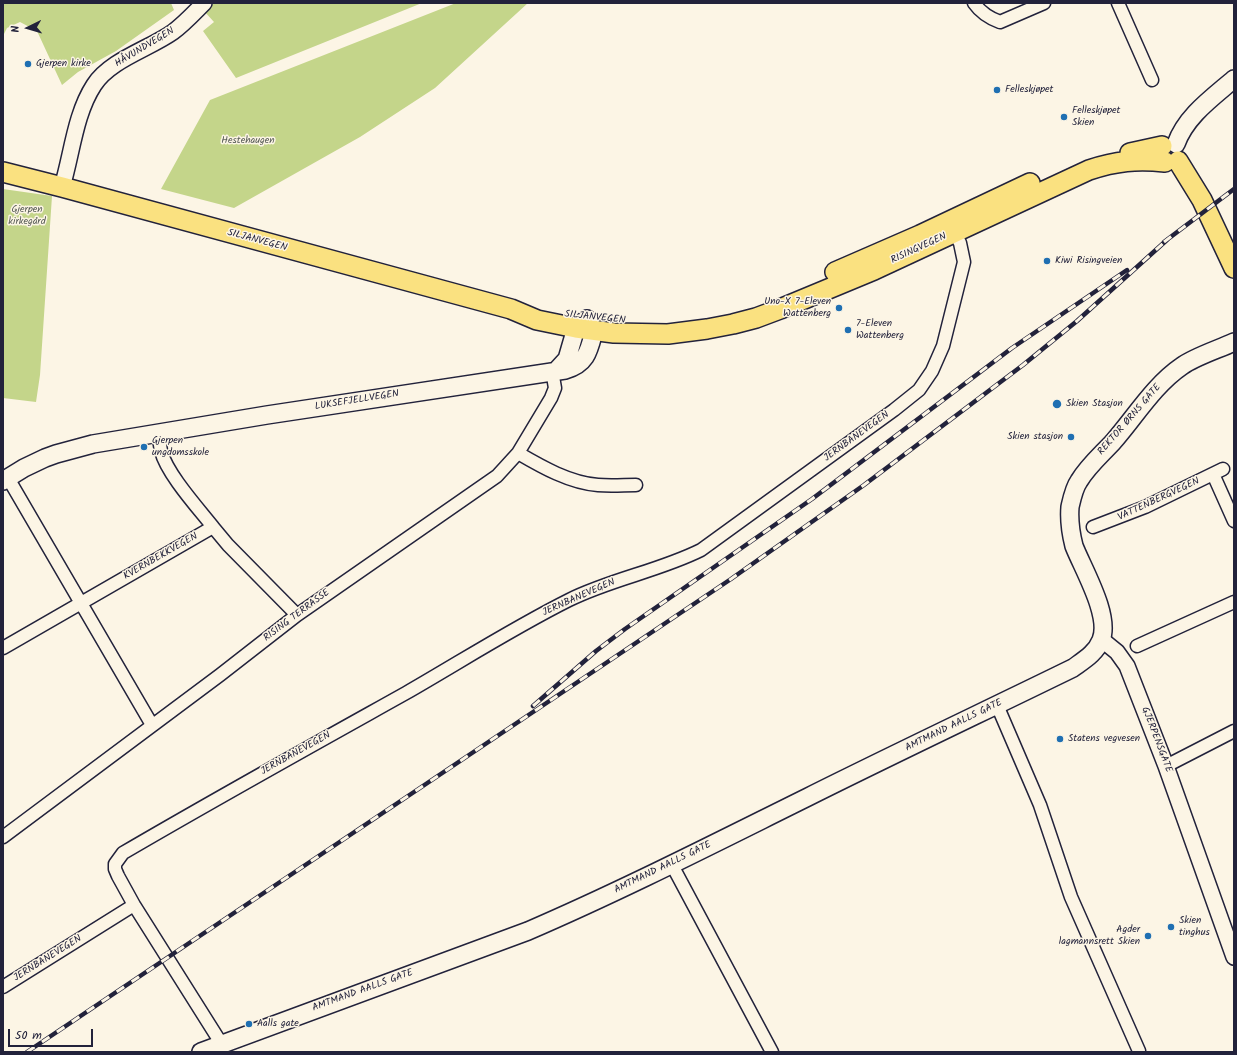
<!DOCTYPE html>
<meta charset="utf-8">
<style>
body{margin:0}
#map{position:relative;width:1237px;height:1055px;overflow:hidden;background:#fcf5e5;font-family:Kalam,sans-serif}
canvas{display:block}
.frame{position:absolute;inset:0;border:4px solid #22223b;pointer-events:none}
.north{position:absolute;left:8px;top:8px;width:40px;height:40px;-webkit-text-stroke:3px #fcf5e5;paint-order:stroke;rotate:265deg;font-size:11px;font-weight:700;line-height:16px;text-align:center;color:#22223b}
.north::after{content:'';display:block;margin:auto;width:14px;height:18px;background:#22223b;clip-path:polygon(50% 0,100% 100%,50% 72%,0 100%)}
.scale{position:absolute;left:8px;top:1029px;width:85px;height:18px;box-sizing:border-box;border:2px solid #22223b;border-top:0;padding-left:5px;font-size:12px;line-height:14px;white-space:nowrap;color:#22223b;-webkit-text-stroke:3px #fcf5e5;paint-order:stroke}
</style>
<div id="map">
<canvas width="1237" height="1055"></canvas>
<div class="frame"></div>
<div class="north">N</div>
<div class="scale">50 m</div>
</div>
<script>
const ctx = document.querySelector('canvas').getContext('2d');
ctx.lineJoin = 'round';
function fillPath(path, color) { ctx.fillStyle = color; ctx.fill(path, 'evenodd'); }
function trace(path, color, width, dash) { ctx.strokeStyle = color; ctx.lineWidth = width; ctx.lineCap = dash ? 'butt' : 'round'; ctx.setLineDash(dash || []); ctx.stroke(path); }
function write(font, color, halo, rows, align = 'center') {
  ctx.font = font + ' Kalam,sans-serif'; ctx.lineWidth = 3; ctx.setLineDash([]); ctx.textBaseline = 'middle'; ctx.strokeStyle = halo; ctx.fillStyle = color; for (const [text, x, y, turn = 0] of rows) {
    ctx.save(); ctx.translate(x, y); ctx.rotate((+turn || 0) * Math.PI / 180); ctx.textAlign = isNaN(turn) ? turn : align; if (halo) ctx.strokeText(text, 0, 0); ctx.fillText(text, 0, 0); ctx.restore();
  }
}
fillPath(new Path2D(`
 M 3,3 L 171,3 L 174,10 L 116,51 L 78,72 L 62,85 L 37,31 L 20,22 L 7,28 L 3,36 Z
 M 214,3 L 422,3 L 236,78 L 203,31 L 214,22 L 204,11 Z
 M 456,3 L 528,3 L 435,88 L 360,137 L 234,208 L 161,189 L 210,100 Z
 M 3,189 L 52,196 L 40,375 L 36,402 L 3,398 Z`), '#c4d58a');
const minor = new Path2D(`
 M 974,3 C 981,13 989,18 1000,22 L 1044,3
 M 1118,3 L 1152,80
 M 158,433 C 159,439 160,445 161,451 C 167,474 198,508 213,527
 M 518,453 C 542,467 570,483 598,485 C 611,486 624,485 636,485
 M 1213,474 L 1234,521
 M 8,478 L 152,725
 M 1093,527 L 1145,507 L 1223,469
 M 1137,646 L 1234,602
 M 3,648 L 213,527 L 228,545 L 297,615
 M 997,705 L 1040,805 L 1071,897 L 1139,1051
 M 1166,766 L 1234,731
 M 3,837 L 220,675 L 297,615 L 497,476 L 518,453 L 551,398 L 555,388 L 552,371
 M 672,865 L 772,1052
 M 3,987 L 134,905
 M 221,1043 L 134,905 L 118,876 L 115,869 L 115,864 L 123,853 C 217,798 311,746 406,693 C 460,662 513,628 569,600 C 611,579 659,571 701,550 L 894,410 L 919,390 L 932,371 L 943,346 L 964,262 L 960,243 L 952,227`);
const tertiary = new Path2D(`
 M 62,187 C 72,154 75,114 94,85 C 110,60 149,49 173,32 C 184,24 194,13 204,3
 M 1101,639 L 1117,652 L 1127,666 L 1166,766 L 1234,957`);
const secondary = new Path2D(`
 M 1176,144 C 1186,116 1212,98 1234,79
 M 3,481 L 24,468 L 45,458 L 56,454 L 93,444 L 267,415 L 565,370 C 587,364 589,350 594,331 L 587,319 L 576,328 L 567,359 L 556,371
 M 201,1052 L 528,931 C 623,890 715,843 808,797 C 896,753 985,711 1073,668 C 1084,660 1096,653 1101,640 C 1111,616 1083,569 1074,546 C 1071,534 1069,519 1070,507 C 1072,498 1074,488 1079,481 C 1088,466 1101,455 1113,442 C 1135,417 1154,385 1182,366 C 1194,357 1219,349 1234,342`);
const primary = new Path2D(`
 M 1130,153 L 1162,146
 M 1178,161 L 1202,200 L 1234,268
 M 3,172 L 62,187 L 511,309 L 537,320 L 576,328 L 614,333 L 668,334 L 707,329 L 733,324 L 756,318 L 780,309 L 874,270 L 1089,170 C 1116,161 1137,159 1165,162
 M 835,272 L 920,235 L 1030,183`);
trace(minor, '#22223b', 15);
trace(tertiary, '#22223b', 18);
trace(secondary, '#22223b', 20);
trace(primary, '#22223b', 22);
trace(minor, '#fcf5e5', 12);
trace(tertiary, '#fcf5e5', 15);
trace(secondary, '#fcf5e5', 17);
trace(primary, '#fae180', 19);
const rail = new Path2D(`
 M 1164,242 L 1234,189
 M 533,706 L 596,651 L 625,629 L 812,499 L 1012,348 L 1127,270
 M 27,1052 L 731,579 L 864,485 L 1023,365 L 1077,321 L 1168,239`);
trace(rail, '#22223b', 4.5);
trace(rail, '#fcf5e5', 3, [9]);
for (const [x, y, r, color] of [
 [28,64,4,"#1f6fb2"],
 [997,90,4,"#1f6fb2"],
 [1064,117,4,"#1f6fb2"],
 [1047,261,4,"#1f6fb2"],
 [839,308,4,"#1f6fb2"],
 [848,330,4,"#1f6fb2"],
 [1057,404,5,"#1f6fb2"],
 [1071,437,4,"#1f6fb2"],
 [144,447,4,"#1f6fb2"],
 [1060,739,4,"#1f6fb2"],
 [1171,927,4,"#1f6fb2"],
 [1148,936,4,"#1f6fb2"],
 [249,1024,4,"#1f6fb2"]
]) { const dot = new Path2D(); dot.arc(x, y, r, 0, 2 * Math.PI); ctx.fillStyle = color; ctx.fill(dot); trace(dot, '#fcf5e5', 1.5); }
write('10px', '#22223b', '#fcf5e5', [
 ["HÅVUNDVEGEN",145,48,-31],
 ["SILJANVEGEN",257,241,15],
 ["RISINGVEGEN",919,249,-25],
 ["SILJANVEGEN",595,318,6],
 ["LUKSEFJELLVEGEN",357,401,-9],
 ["REKTOR ØRNS GATE",1130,420,-49],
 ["JERNBANEVEGEN",857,437,-36],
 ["VATTENBERGVEGEN",1159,500,-25],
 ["KVERNBEKKVEGEN",161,557,-30],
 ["JERNBANEVEGEN",579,598,-24],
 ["RISING TERRASSE",297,616,-37],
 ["AMTMAND AALLS GATE",954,726,-26],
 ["GJERPENSGATE",1156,740,69],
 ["JERNBANEVEGEN",296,754,-29],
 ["AMTMAND AALLS GATE",663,868,-26],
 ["JERNBANEVEGEN",48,959,-32],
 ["AMTMAND AALLS GATE",363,991,-20]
]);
write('10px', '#22223b', '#fcf5e5', [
 ["Gjerpen kirke",36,64],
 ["Felleskjøpet",1005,90],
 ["Felleskjøpet",1072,111],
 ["Skien",1072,123],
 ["Kiwi Risingveien",1055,261],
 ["Uno-X 7-Eleven",831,302,"right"],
 ["Wattenberg",831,314,"right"],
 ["7-Eleven",856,324],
 ["Wattenberg",856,336],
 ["Skien Stasjon",1066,404],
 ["Skien stasjon",1063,437,"right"],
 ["Gjerpen",152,441],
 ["ungdomsskole",152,453],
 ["Statens vegvesen",1068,739],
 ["Skien",1179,921],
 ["tinghus",1179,933],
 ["Agder",1140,930,"right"],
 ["lagmannsrett Skien",1140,942,"right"],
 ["Aalls gate",257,1024]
], 'left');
write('10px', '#535853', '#fcf5e5', [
 ["Hestehaugen",248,141],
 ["Gjerpen",27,210],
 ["kirkegård",27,222]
]);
</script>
